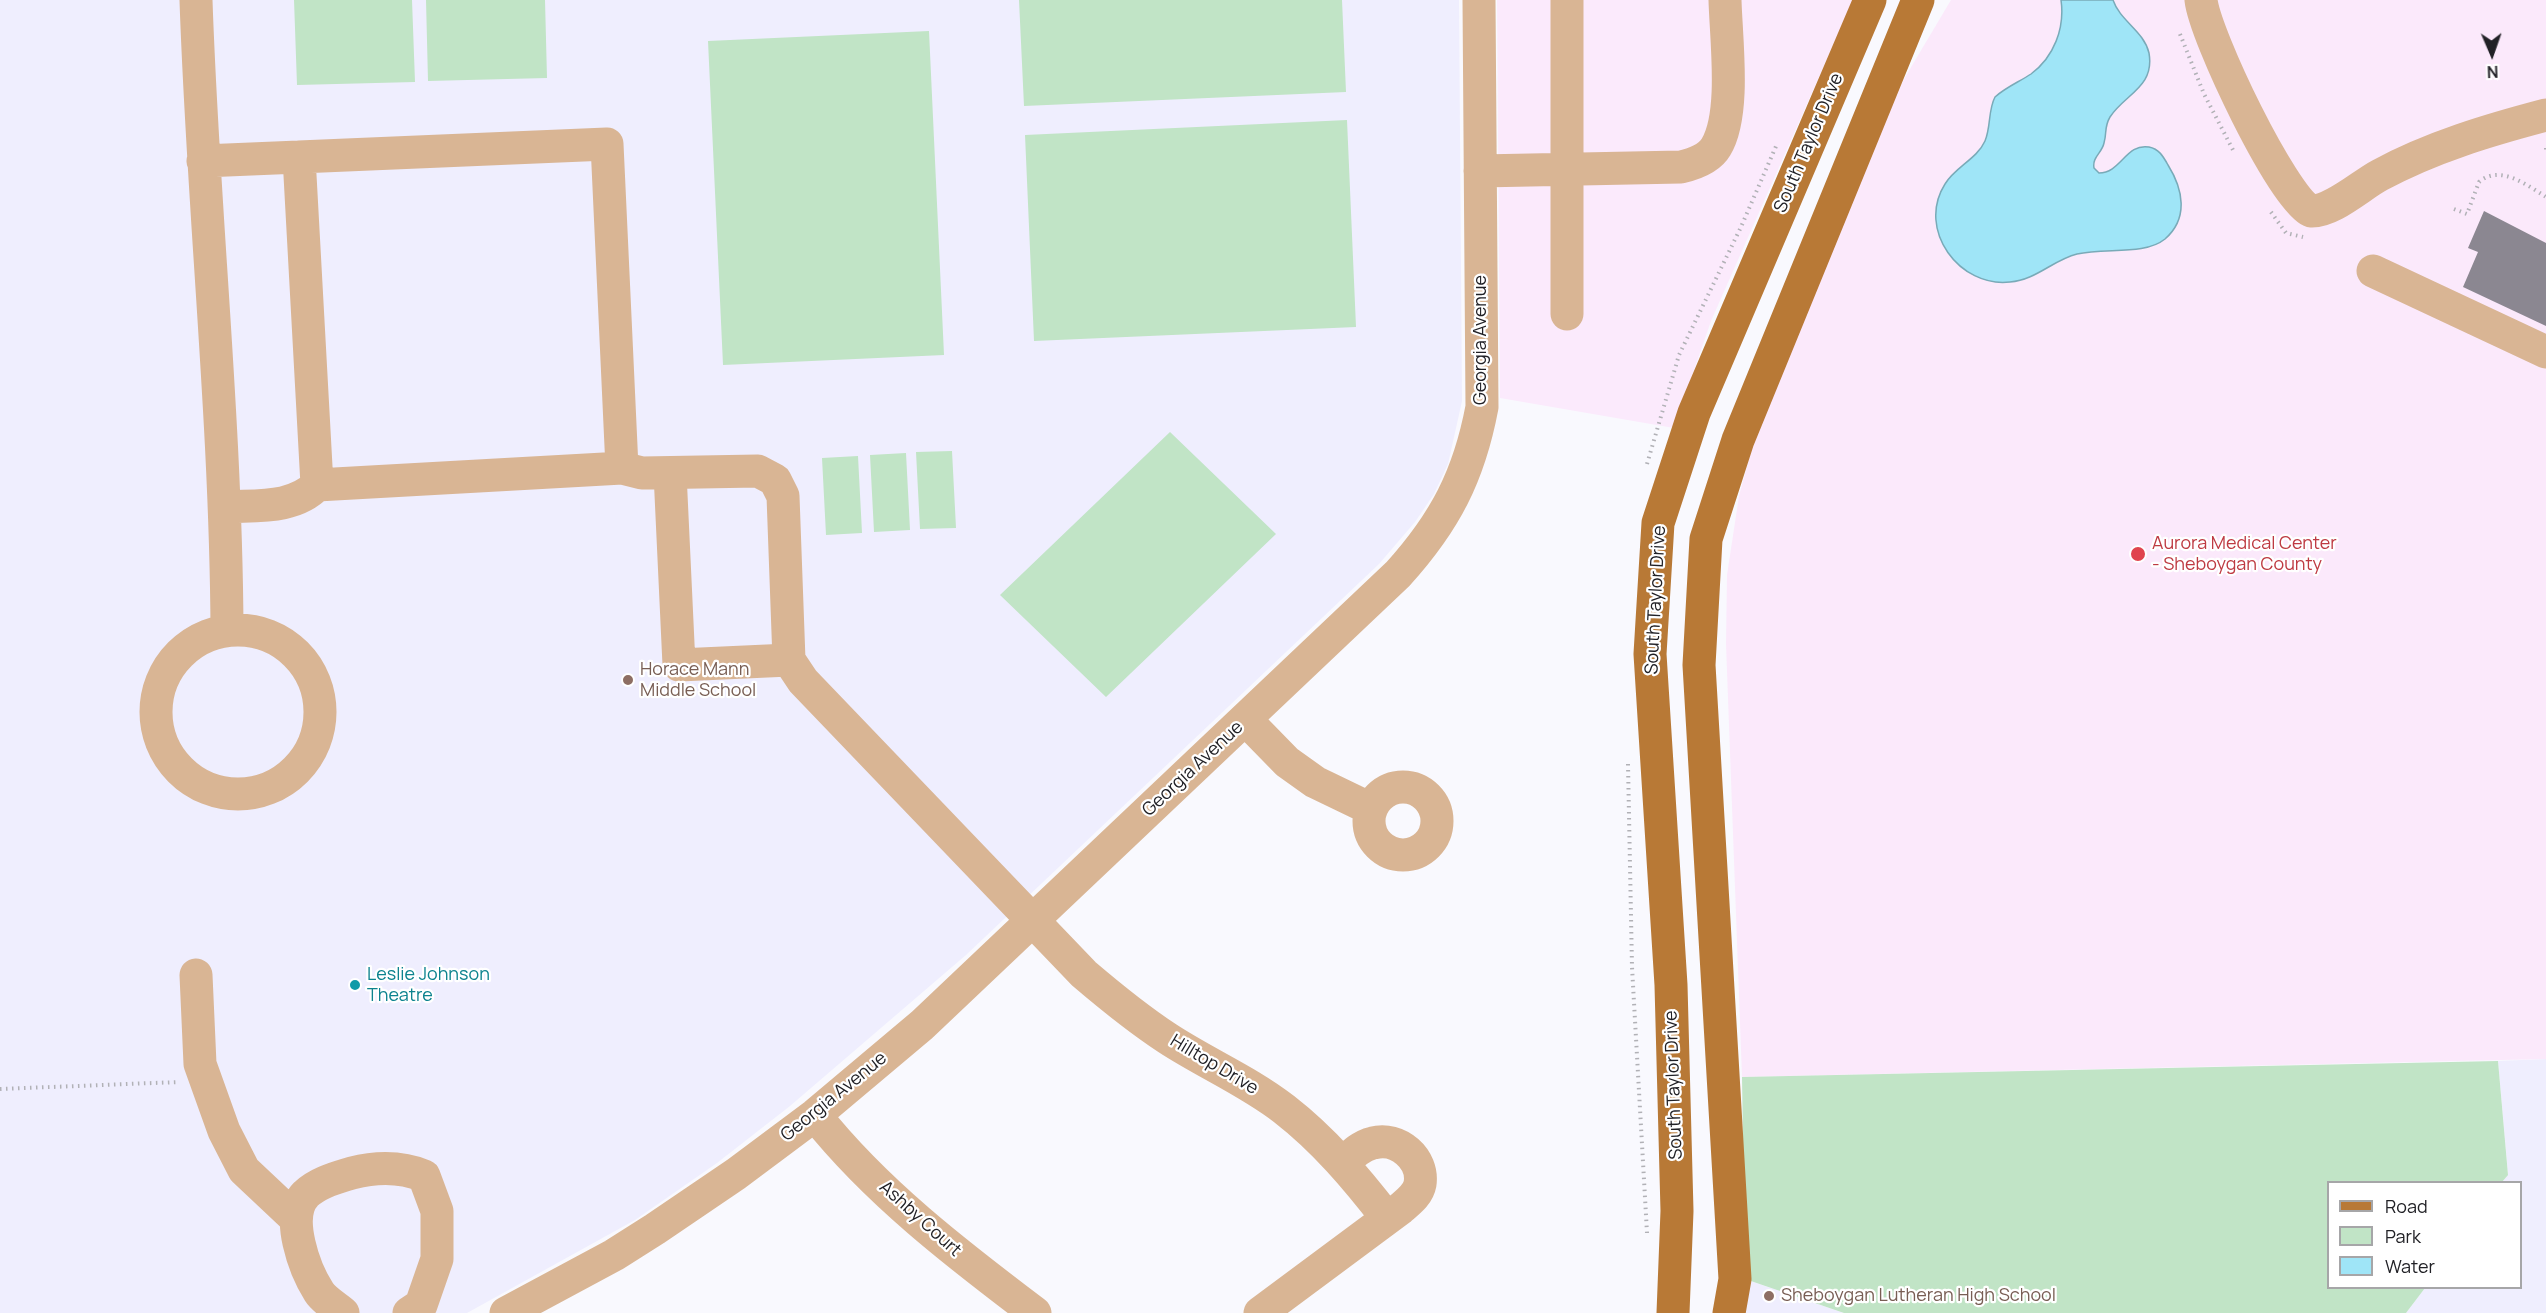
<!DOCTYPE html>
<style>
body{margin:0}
#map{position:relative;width:2546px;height:1313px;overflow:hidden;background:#f9f9fe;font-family:Manrope,sans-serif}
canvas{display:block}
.legend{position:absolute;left:2327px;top:1181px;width:195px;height:108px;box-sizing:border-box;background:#fff;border:2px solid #a6a6a8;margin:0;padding:8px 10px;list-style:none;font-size:18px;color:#212126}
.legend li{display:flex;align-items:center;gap:12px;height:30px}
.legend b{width:30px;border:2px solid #a6a6a8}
.north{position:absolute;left:2462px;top:24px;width:60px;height:60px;-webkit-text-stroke:4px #fff;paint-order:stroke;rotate:178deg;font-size:16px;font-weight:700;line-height:24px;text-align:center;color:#212126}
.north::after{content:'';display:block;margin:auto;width:21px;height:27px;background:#212126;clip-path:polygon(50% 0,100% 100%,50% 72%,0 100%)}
</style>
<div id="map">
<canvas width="2546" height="1313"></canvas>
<ul class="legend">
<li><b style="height:8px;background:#b87936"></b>Road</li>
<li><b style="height:16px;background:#c1e4c6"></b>Park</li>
<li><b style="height:16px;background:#9fe5f7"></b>Water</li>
</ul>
<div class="north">N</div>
</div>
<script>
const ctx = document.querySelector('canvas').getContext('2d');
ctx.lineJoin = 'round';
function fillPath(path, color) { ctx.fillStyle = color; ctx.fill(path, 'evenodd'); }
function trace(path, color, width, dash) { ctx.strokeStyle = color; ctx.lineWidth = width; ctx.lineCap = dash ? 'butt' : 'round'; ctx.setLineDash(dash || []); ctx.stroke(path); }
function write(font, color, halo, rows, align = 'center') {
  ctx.font = font + ' Manrope,sans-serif'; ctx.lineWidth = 4.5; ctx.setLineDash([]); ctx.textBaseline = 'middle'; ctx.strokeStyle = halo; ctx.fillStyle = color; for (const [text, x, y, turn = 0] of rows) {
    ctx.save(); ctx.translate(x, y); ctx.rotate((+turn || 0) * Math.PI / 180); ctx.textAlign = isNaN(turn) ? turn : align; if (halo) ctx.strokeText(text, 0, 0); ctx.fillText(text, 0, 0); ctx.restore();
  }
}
fillPath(new Path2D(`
 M 1497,0 L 1853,0 L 1711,321 L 1674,428 L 1500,398 Z`), '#fbeafc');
fillPath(new Path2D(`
 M 0,0 L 1459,0 L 1462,401 L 1448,464 L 1434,494 L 1415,522 L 1379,564 L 966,955 L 790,1106 L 717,1163 L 635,1220 L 467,1313 L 0,1313 Z
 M 2546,1059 L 2546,1313 L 2406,1313 L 2425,1288 L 2520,1288 L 2520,1182 L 2502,1182 L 2508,1174 L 2498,1061 Z
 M 1745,1279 L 1844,1313 L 1742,1313 Z`), '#efeefe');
fillPath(new Path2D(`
 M 1951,0 L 2546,0 L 2546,1059 L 1742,1077 L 1726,644 L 1727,575 L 1739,496 L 1758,425 L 1841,221 L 1904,79 Z`), '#fbe9fb');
fillPath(new Path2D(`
 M 294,0 L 412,0 L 415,82 L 297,85 Z
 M 426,0 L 545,0 L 547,78 L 428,81 Z
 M 1019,0 L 1342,0 L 1346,92 L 1024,106 Z
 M 929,31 L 944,355 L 723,365 L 708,41 Z
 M 1347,120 L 1356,327 L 1034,341 L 1025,135 Z
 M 1170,432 L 1276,534 L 1106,697 L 1000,595 Z
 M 952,451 L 956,528 L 920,529 L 916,452 Z
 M 906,453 L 910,530 L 874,532 L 870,455 Z
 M 858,456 L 862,533 L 826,535 L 822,458 Z
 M 2498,1061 L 2508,1175 L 2502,1182 L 2328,1182 L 2328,1288 L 2425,1288 L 2406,1313 L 1844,1313 L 1745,1279 L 1742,1077 Z`), '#c1e4c6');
const water = new Path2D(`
 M 2061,0 L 2113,0 C 2120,21 2144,31 2149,53 C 2155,87 2125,94 2110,117 C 2104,127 2107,133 2104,143 C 2102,153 2092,157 2094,168 L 2099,173 C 2121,173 2126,143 2149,147 C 2159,149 2163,156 2168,165 C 2183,189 2189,218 2165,239 C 2144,256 2105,247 2077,254 C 2053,260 2036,280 2010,282 C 1960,288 1916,230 1945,184 C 1955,167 1977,159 1985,141 C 1991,127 1988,110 1995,97 C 2006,87 2019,82 2031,74 C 2054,57 2065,28 2061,0 Z`);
fillPath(water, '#9fe5f7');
trace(water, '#79aab8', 1.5);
fillPath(new Path2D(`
 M 2484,211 L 2546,243 L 2546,326 L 2463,287 L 2478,252 L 2468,248 Z`), '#8b8791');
trace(new Path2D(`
 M 2180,34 L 2204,94 L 2233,150
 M 2546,148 L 2546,151
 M 2454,209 L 2467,214 L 2479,182 C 2500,164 2527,185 2546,197
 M 2271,212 L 2286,233 L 2303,237
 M 1647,464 L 1679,355 L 1741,227 L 1777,144
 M 1628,764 L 1632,967 L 1647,1233
 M 0,1089 L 179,1082`), '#b1b1b6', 4, [1.5, 4.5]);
trace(new Path2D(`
 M 196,0 C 203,210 226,420 227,630
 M 1567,0 L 1567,314
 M 2201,0 C 2205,36 2282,197 2311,211 C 2332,212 2361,185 2380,175 C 2432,147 2489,130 2546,115
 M 299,157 L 607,144 L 622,468
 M 203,161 L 299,157 L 317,485 L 622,468 L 642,473 L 758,471 L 775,480 L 783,496 L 789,660 L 803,681 L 1084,974 C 1111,997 1138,1019 1167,1038 C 1205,1063 1248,1081 1284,1109 C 1324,1140 1356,1178 1387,1218
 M 1480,171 L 1681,167 C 1694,164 1709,159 1716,147 C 1736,114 1726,39 1725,0
 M 2373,271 L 2546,352
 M 670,473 L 679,665 L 789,660
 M 226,507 C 257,505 294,509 317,485
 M156 712a82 82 0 1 1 164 0a82 82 0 1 1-164 0Z
 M 1245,719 L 1287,762 L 1315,782 L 1371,809
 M1369 821a34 34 0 1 1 68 0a34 34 0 1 1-68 0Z
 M 196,975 L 200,1064 L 224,1131 L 244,1170 L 295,1218
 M 815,1115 C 876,1192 957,1254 1035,1313
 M 343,1313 C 336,1307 324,1300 319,1292 C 305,1270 284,1216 306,1194 C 319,1182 336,1178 352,1173 C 376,1167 400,1166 424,1176 L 437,1211 L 437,1259 L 421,1305 L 409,1313
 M 506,1313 L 614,1255 L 655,1229 L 736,1174 L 815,1115 L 922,1025 L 1398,574 C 1445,522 1469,476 1482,407 L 1479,0
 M 1260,1313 L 1400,1209 C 1408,1202 1418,1195 1420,1184 C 1424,1159 1398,1136 1373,1143 C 1360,1146 1352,1155 1343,1164`), '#d9b594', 33);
trace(new Path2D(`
 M 1673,1313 L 1677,1211 L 1671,985 L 1650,654 L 1658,523 L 1694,413 L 1870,0
 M 1729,1313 L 1735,1279 L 1699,665 L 1706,539 L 1738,440 L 1918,0`), '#b87936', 33);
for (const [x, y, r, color] of [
 [2138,554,8,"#e0444e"],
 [628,680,6,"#8d6e63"],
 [355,985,6,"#0f9aa8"],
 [1769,1296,6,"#8d6e63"]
]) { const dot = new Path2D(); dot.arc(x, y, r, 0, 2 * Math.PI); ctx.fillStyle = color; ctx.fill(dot); trace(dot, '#fff', 2); }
write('18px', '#212126', '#fff', [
 ["South Taylor Drive",1809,143,-67],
 ["Georgia Avenue",1481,340,-90],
 ["South Taylor Drive",1656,600,-87],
 ["Georgia Avenue",1193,769,-43],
 ["Hilltop Drive",1214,1065,31],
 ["South Taylor Drive",1674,1085,-92],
 ["Georgia Avenue",834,1097,-39],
 ["Ashby Court",920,1219,42]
]);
write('18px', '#be3a42', '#fff', [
 ["Aurora Medical Center",2152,544],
 ["- Sheboygan County",2152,565]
], 'left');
write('18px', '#785e54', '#fff', [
 ["Horace Mann",640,670],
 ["Middle School",640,691],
 ["Sheboygan Lutheran High School",1781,1296]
], 'left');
write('18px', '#0d838f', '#fff', [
 ["Leslie Johnson",367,975],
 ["Theatre",367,996]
], 'left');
</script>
